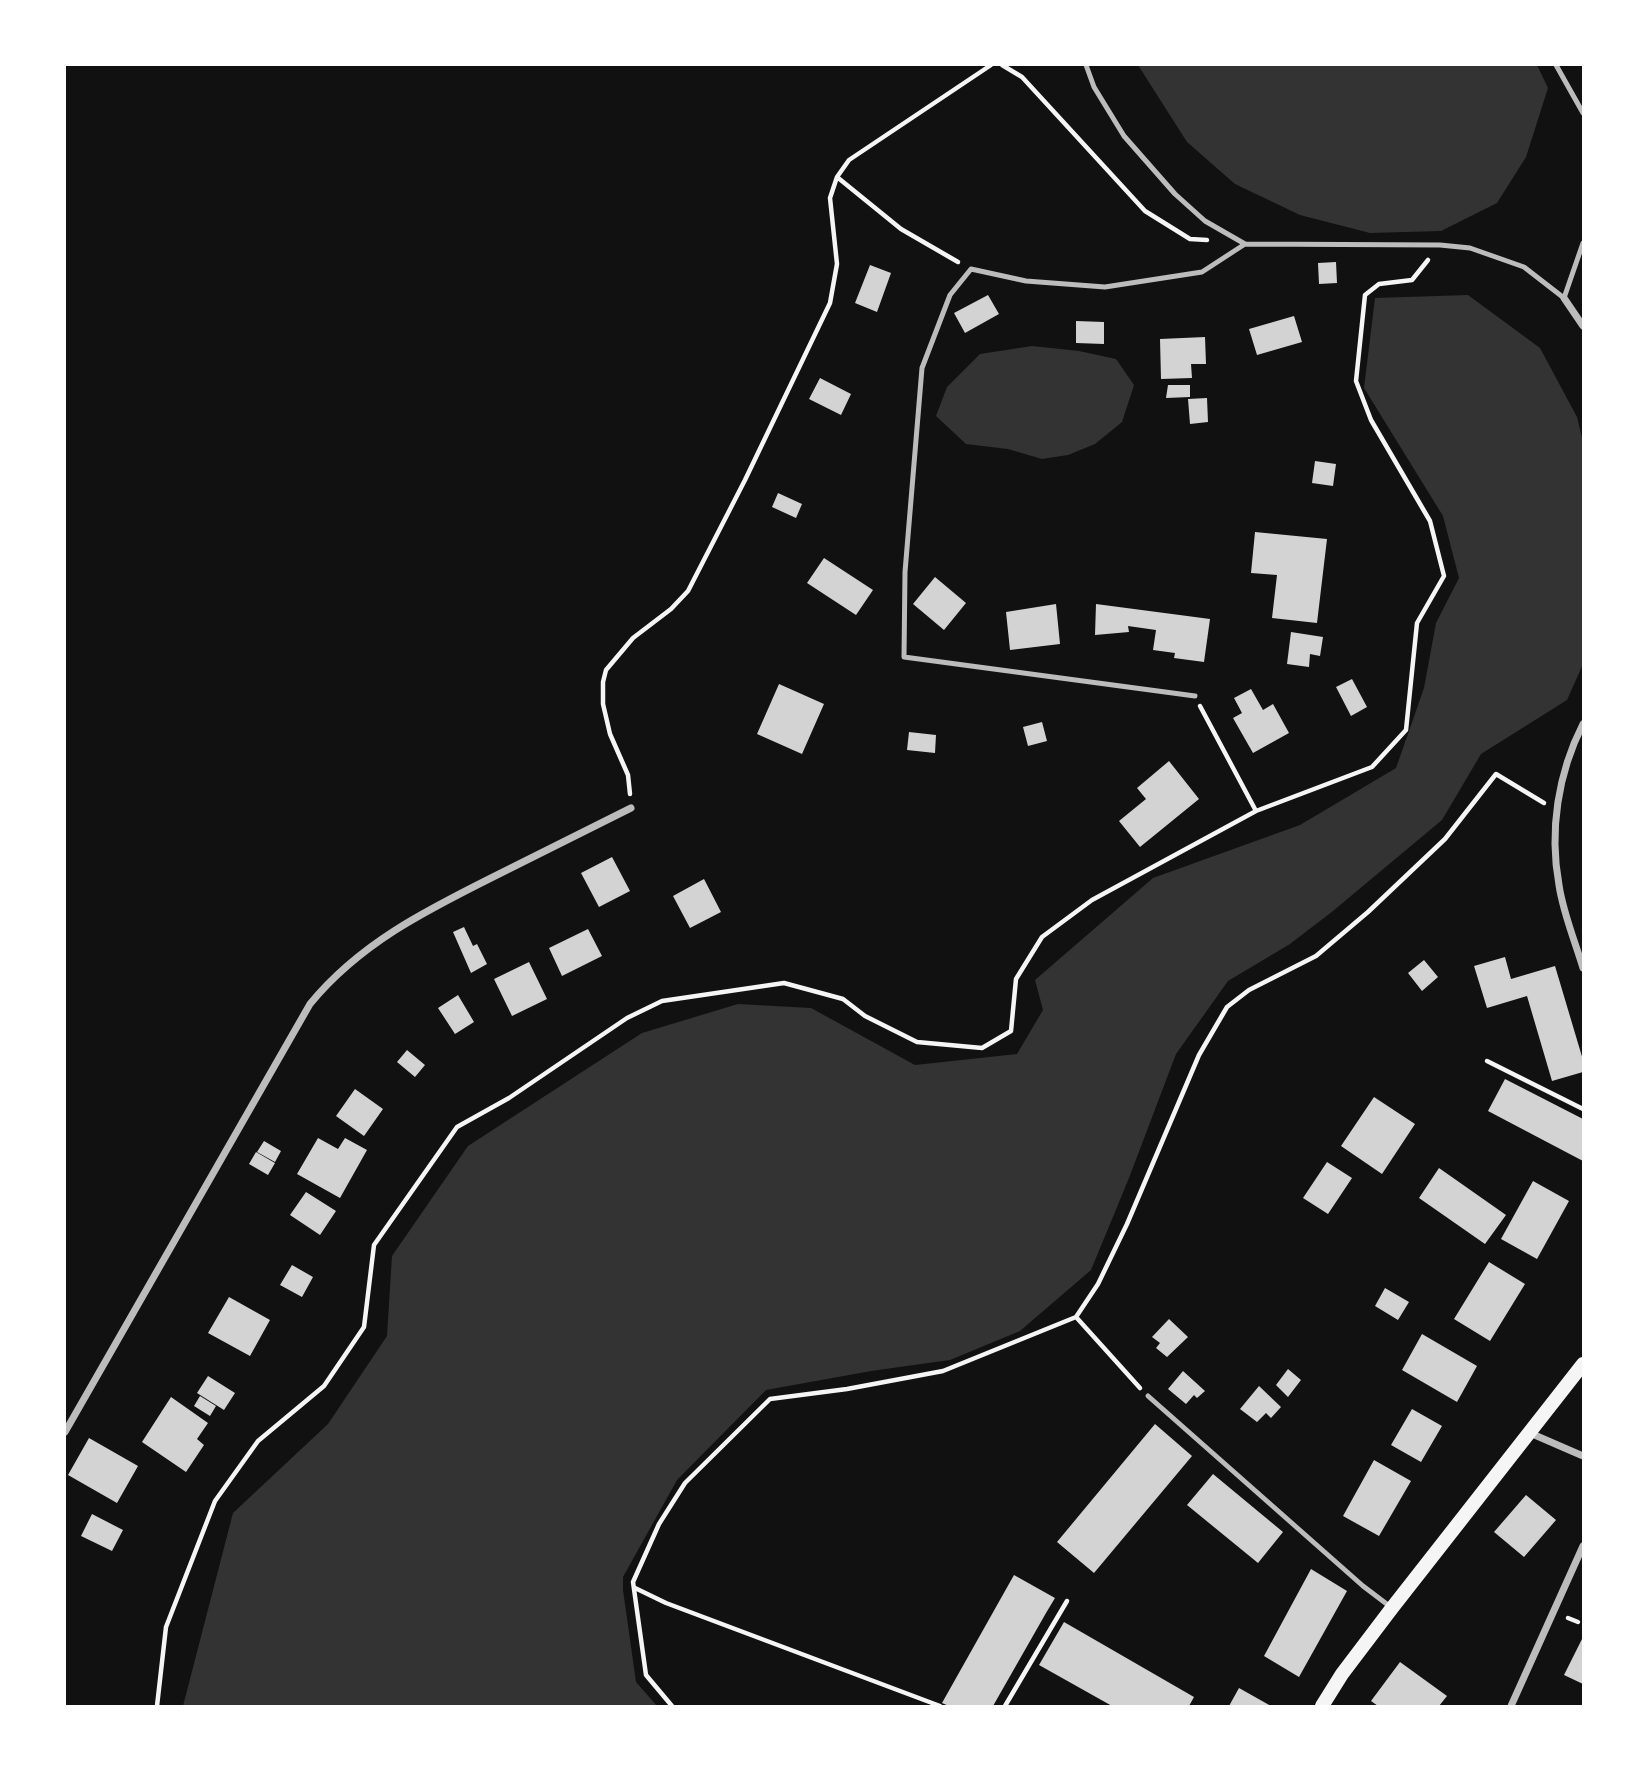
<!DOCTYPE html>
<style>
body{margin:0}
#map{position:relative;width:1648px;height:1771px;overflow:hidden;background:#111;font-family:"Alegreya Sans",sans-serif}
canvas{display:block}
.frame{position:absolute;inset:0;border:66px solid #fff;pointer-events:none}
</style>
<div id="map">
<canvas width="1648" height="1771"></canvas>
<div class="frame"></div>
</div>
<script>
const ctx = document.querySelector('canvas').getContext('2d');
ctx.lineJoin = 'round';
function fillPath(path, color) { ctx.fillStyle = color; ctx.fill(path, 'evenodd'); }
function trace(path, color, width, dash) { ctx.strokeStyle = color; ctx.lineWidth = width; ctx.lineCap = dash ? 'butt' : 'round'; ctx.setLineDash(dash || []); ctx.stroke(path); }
fillPath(new Path2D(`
 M 1138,65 L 1537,65 L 1548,88 L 1526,157 L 1497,203 L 1441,231 L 1370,233 L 1300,215 L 1235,184 L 1187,142 Z
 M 1468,295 L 1540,348 L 1577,417 L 1583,442 L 1583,664 L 1567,700 L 1481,754 L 1442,820 L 1333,911 L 1290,944 L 1228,981 L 1176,1054 L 1129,1178 L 1091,1270 L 1020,1331 L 950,1360 L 871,1371 L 766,1390 L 677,1480 L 623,1577 L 623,1590 L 636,1682 L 657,1706 L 183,1706 L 233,1513 L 328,1424 L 387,1336 L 392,1256 L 468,1146 L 642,1033 L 738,1004 L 811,1008 L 915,1065 L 1017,1054 L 1043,1010 L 1035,980 L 1153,878 L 1300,825 L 1396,768 L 1424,688 L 1436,623 L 1459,578 L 1443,516 L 1364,388 L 1375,298 Z
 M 1032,346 L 1079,351 L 1116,359 L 1134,385 L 1122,422 L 1095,444 L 1068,455 L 1042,459 L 1008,449 L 966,444 L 936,416 L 947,387 L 980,354 Z`), '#333');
fillPath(new Path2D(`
 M 1336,262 L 1337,283 L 1319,284 L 1318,263 Z
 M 870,265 L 891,273 L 877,312 L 855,303 Z
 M 988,295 L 999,314 L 965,333 L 954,313 Z
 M 1294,316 L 1302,342 L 1257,355 L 1249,329 Z
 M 1076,321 L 1104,322 L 1104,344 L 1076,343 Z
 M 1205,337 L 1206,364 L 1191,364 L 1192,378 L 1161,379 L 1160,339 Z
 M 820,378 L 851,394 L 841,415 L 809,399 Z
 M 1168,385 L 1190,385 L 1190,397 L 1166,398 Z
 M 1207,398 L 1208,422 L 1190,424 L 1188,399 Z
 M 1315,461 L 1336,464 L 1333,486 L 1312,483 Z
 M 778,493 L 802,504 L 796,518 L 772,507 Z
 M 1255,532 L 1327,539 L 1317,623 L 1272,618 L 1277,575 L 1251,573 Z
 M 824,558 L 873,590 L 856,615 L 807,583 Z
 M 935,577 L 966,603 L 944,630 L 913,604 Z
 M 1056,604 L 1060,644 L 1010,650 L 1006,612 Z
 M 1096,604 L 1210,619 L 1204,662 L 1174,658 L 1175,653 L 1153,650 L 1156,630 L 1128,626 L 1129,632 L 1095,635 Z
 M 1291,632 L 1323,637 L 1320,656 L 1310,654 L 1309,667 L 1287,664 Z
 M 1352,679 L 1367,707 L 1351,716 L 1336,687 Z
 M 779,684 L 824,704 L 802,754 L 757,734 Z
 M 1251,689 L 1263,710 L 1273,704 L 1289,733 L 1253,753 L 1233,718 L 1242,713 L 1234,698 Z
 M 1042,722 L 1047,741 L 1028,746 L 1023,727 Z
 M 909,732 L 936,735 L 935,753 L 907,750 Z
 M 1169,761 L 1199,799 L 1140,847 L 1119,821 L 1146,799 L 1137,788 Z
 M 612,857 L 630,891 L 599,907 L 581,873 Z
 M 704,879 L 721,912 L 690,928 L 673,896 Z
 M 464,927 L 473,946 L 477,944 L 487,964 L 471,973 L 453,932 Z
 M 588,929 L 602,956 L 562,976 L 549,948 Z
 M 1505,957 L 1511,979 L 1555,966 L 1583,1060 L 1583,1072 L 1552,1081 L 1527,996 L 1487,1008 L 1474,966 Z
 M 1424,960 L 1438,977 L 1422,991 L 1408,973 Z
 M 529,962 L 547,999 L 512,1016 L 494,979 Z
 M 458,995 L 474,1022 L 455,1034 L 438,1008 Z
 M 407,1050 L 425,1065 L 415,1077 L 397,1062 Z
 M 1505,1079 L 1583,1119 L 1583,1161 L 1488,1111 Z
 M 355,1089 L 383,1109 L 364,1136 L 336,1116 Z
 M 1374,1097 L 1415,1124 L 1382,1174 L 1341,1146 Z
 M 318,1138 L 338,1149 L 345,1138 L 367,1150 L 340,1198 L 297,1174 Z
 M 264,1141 L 281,1151 L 275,1162 L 257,1152 Z
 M 256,1152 L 275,1163 L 268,1175 L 249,1164 Z
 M 1327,1162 L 1352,1178 L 1328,1214 L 1303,1198 Z
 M 1439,1168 L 1506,1215 L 1485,1244 L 1419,1198 Z
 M 1533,1181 L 1569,1201 L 1537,1259 L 1501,1239 Z
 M 306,1192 L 336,1211 L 320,1235 L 290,1215 Z
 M 1489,1262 L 1525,1284 L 1490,1341 L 1454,1319 Z
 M 292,1265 L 313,1277 L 302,1297 L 280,1285 Z
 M 1385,1288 L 1409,1302 L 1398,1320 L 1375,1306 Z
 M 229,1297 L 270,1320 L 250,1356 L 208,1333 Z
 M 1169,1319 L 1188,1337 L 1167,1357 L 1156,1348 L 1160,1343 L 1152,1337 Z
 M 1422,1334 L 1477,1366 L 1457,1402 L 1402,1370 Z
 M 1288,1369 L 1301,1380 L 1288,1397 L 1276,1385 Z
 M 1183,1371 L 1205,1391 L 1197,1398 L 1194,1395 L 1186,1404 L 1168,1389 Z
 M 208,1376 L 235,1393 L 224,1410 L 197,1393 Z
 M 1259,1386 L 1281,1407 L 1271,1418 L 1266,1413 L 1257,1422 L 1240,1409 Z
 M 200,1396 L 216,1406 L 210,1416 L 194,1406 Z
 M 171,1397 L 208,1423 L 197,1439 L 204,1445 L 186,1472 L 142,1442 Z
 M 1412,1409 L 1442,1426 L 1421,1462 L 1391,1445 Z
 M 1155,1424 L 1192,1456 L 1094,1573 L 1057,1542 Z
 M 89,1438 L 138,1466 L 117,1503 L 68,1475 Z
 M 1374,1460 L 1411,1481 L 1379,1536 L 1343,1516 Z
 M 1213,1474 L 1283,1532 L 1258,1563 L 1187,1505 Z
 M 1526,1495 L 1556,1520 L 1524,1557 L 1494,1532 Z
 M 92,1514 L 123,1530 L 112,1551 L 81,1536 Z
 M 1311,1569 L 1347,1591 L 1299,1677 L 1264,1656 Z
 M 1014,1575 L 1055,1598 L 1046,1613 L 993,1706 L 949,1706 L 942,1703 Z
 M 1064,1622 L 1194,1697 L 1189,1706 L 1112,1706 L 1039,1665 Z
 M 1583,1637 L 1583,1684 L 1564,1675 Z
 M 1400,1662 L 1447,1696 L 1439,1706 L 1378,1706 L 1371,1701 Z
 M 1239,1688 L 1271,1706 L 1229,1706 Z`), '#d3d3d3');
trace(new Path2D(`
 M 1002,65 L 1022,77 L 1145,211 L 1190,239 L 1207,240
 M 837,177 L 901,229 L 958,262
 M 1200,706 L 1256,811
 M 630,794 L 628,775 L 610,734 L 603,704 L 603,682 L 606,670 L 633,638 L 671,609 L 688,591 L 745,480 L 830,303 L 837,264 L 830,198 L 837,177 L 849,160 L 991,65
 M 1487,1061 L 1583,1109
 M 1076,1317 L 1140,1388
 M 635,1588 L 666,1603 L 940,1706
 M 1568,1618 L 1578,1622
 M 157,1706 L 166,1627 L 215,1501 L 258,1441 L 324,1386 L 364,1327 L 374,1245 L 457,1127 L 509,1098 L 627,1018 L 662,1001 L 784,983 L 843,999 L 865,1016 L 917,1042 L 982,1048 L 1011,1031 L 1016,979 L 1042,937 L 1092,900 L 1256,811 L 1372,767 L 1406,730 L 1417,623 L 1444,576 L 1430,521 L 1371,420 L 1356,381 L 1365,295 L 1379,284 L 1412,280 L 1428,260
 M 672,1706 L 646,1675 L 633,1582 L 659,1524 L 685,1483 L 770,1399 L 847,1389 L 943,1371 L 1076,1317 L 1098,1284 L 1127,1224 L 1199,1055 L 1227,1007 L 1249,990 L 1316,956 L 1368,912 L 1445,839 L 1496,774 L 1544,803
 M 1005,1706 L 1067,1601`), '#f5f5f5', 4.5);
trace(new Path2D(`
 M 1086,65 L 1094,87 L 1124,136 L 1175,194 L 1205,221 L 1245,244 L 1440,245 L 1470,248 L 1524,267 L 1564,298 L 1583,243
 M 1556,65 L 1583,113
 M 1195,696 L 904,657 L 905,572 L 922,368 L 950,295 L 971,269 L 1026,281 L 1105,287 L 1202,272 L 1245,244
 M 1148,1396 L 1363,1586 L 1392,1608`), '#bcbcbc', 5);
trace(new Path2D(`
 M 1564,298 L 1583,326
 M 1583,724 C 1558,773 1549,831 1559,885 C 1563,913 1575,941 1583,968
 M 65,1432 L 310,1004 C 359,944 425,911 493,877 C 539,854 585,831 631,808
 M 1530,1433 L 1583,1456
 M 1511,1706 L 1583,1546`), '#bcbcbc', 7);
trace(new Path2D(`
 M 1322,1706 L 1342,1674 L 1392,1608 L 1583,1364`), '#f5f5f5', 14);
</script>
